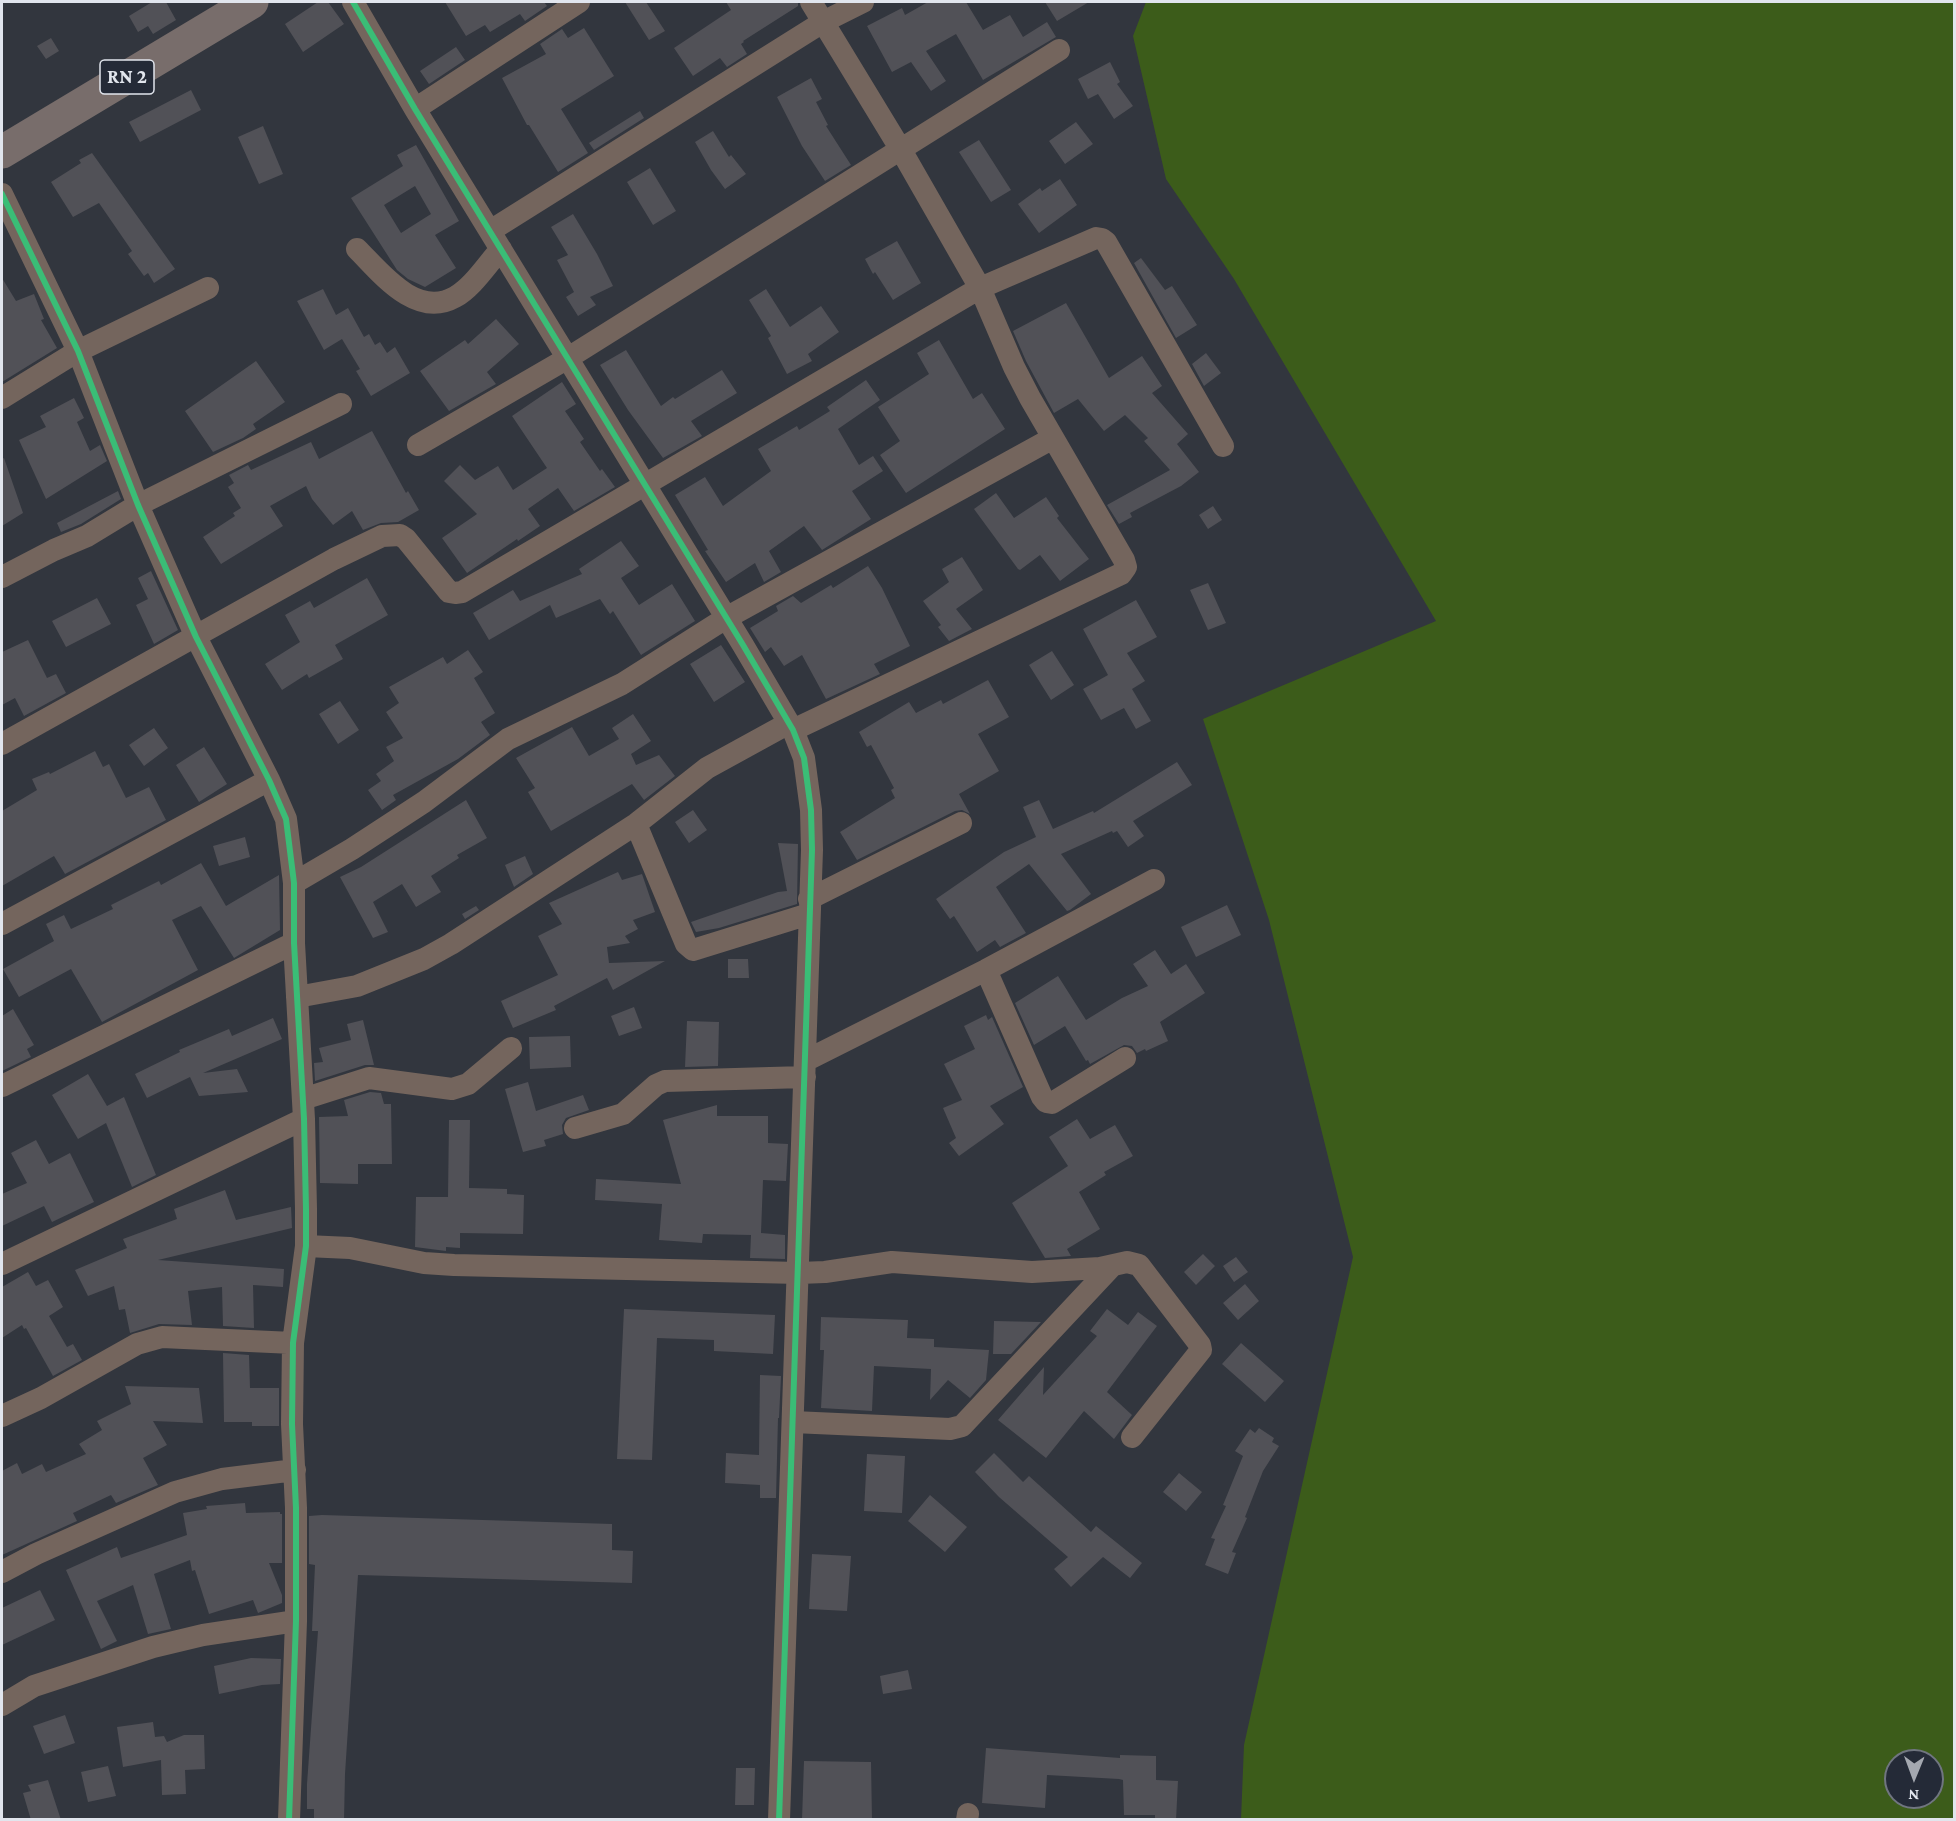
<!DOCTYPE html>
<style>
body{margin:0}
#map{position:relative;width:1956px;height:1821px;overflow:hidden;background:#32363e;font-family:"Crimson Pro",serif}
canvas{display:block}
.frame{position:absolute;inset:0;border:3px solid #e1e5ed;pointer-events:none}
.north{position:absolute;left:1884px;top:1749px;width:60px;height:60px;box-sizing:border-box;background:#242a37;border:2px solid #707580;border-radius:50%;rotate:181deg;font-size:16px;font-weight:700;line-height:24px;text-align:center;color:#e1e5ed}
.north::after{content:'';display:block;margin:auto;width:21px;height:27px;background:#a4a8b0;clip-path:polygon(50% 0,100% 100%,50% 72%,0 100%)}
</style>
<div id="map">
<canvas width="1956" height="1821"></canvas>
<div class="frame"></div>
<div class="north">N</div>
</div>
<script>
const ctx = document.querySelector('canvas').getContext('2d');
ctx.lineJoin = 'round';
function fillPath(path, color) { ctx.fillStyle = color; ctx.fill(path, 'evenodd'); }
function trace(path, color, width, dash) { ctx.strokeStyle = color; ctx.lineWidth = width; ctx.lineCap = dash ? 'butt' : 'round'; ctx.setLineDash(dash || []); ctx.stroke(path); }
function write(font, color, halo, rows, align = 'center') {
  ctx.font = font + ' "Crimson Pro",serif'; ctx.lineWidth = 4.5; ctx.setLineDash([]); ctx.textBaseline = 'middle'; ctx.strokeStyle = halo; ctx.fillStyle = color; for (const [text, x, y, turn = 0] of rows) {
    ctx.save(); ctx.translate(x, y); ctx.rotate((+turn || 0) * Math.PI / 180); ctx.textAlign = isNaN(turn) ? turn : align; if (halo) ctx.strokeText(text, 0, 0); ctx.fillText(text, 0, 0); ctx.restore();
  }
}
fillPath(new Path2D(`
 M 1146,2 L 1954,2 L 1954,1819 L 1241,1819 L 1244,1745 L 1353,1257 L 1269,920 L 1203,719 L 1436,621 L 1234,279 L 1166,179 L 1133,36 ZM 1896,1761 L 1932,1761 L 1932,1797 L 1896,1797 Z`), '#3c5c1a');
fillPath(new Path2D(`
 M 152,2 L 166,2 L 176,20 L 153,34 L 148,26 L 138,32 L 129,16 Z
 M 318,2 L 328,2 L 344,24 L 303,52 L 285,24 Z
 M 445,2 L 544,2 L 547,6 L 525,21 L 520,14 L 490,32 L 485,25 L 466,36 Z
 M 625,2 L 646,2 L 665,31 L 649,40 Z
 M 726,2 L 798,2 L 798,6 L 743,41 L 744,42 L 741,44 L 747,54 L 727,67 L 720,58 L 693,76 L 674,48 L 731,10 Z
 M 928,2 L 966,2 L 983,30 L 1010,15 L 1023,37 L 1047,22 L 1056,37 L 983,80 L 956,34 L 926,51 L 946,81 L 931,91 L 911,62 L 892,72 L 867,26 L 902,8 L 905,15 Z
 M 1045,2 L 1089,2 L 1057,21 Z
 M 584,28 L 614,76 L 561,109 L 588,153 L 558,172 L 529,125 L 527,125 L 502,78 L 546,54 L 540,44 L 562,29 L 568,38 Z
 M 51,38 L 59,51 L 46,59 L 37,46 Z
 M 456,47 L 465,60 L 429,84 L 420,71 Z
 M 1110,62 L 1120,82 L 1117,84 L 1133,106 L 1114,119 L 1098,94 L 1088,99 L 1078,79 Z
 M 811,78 L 822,99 L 816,102 L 828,125 L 826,126 L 851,165 L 825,181 L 802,146 L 777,97 Z
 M 191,90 L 201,110 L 140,142 L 129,122 Z
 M 640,111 L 644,118 L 594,150 L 589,143 Z
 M 1076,122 L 1093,144 L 1065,164 L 1049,141 Z
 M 263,126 L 283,174 L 259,184 L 238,137 Z
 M 713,131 L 729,157 L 731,155 L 746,174 L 725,189 L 711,170 L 695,142 Z
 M 979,140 L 1011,190 L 991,202 L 959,152 Z
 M 416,145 L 459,221 L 435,235 L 456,268 L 425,287 L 408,279 L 397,270 L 351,198 L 403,166 L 397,155 ZM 415,186 L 431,214 L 401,233 L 384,205 Z
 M 92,153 L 175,269 L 154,283 L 148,273 L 144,276 L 128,254 L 132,251 L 99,203 L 73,217 L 51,182 L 81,163 L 79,160 Z
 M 650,168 L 676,211 L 653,225 L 627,182 Z
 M 1060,179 L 1077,205 L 1039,233 L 1018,204 L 1040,188 L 1042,191 Z
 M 573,214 L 597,254 L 613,286 L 590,297 L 596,305 L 578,316 L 566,297 L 574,292 L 557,260 L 568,255 L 551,227 Z
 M 897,241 L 921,283 L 893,300 L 875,272 L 873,274 L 865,259 Z
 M 1141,258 L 1165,290 L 1172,286 L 1197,325 L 1176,338 L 1134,263 Z
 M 2,278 L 16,301 L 34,294 L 44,319 L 41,320 L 57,348 L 2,382 Z
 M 323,289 L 336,315 L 348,308 L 364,337 L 369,334 L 375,345 L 380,342 L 387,353 L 395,347 L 410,373 L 371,396 L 356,371 L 360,369 L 342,339 L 324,350 L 297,301 Z
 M 766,289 L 790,327 L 821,306 L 839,332 L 808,354 L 812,361 L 787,374 L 768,338 L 771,336 L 749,300 Z
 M 1066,303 L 1109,378 L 1142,356 L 1162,386 L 1152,393 L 1188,434 L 1177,444 L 1199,472 L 1181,486 L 1130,513 L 1132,517 L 1119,524 L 1107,505 L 1170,470 L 1144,441 L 1148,438 L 1125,415 L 1104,431 L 1078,399 L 1054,413 L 1026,361 L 1013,331 Z
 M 496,319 L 519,344 L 487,372 L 496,384 L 449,411 L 420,371 L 465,340 L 468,344 Z
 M 939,340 L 973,399 L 982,393 L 1005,429 L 906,493 L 880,455 L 900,441 L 878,407 L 929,374 L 917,353 Z
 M 626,350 L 661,406 L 673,397 L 675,399 L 722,370 L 737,393 L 691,421 L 702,436 L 663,458 L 628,410 L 600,365 Z
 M 1206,353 L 1221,373 L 1204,386 L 1192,364 Z
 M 256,361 L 285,402 L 253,424 L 256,429 L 243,438 L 213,452 L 185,411 Z
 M 866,380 L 880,400 L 838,429 L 859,465 L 873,456 L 883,471 L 852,491 L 871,519 L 822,550 L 804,526 L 769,551 L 781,572 L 764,582 L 755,563 L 726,582 L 705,551 L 708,550 L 675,495 L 705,477 L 723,506 L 771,471 L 758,449 L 797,426 L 799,430 L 830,411 L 827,407 Z
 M 562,382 L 576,404 L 565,411 L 584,439 L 580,442 L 600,471 L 602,469 L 615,487 L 574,511 L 558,488 L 528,509 L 540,526 L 518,541 L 517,539 L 467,573 L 442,538 L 477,514 L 444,481 L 460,465 L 475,480 L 498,466 L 513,490 L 547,468 L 512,416 Z
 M 74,398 L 84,418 L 77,422 L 90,451 L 100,445 L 107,461 L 46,499 L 19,440 L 46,427 L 40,416 Z
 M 372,431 L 406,493 L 408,491 L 419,510 L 398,522 L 381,523 L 363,530 L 352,511 L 333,525 L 312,499 L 306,486 L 270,506 L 283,526 L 221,564 L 203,537 L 235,516 L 233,513 L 241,508 L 228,487 L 234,483 L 229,475 L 248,465 L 251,470 L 311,442 L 319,459 Z
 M 4,458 L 23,513 L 2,526 L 2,459 Z
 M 118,491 L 121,499 L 81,524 L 61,532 L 57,523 Z
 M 996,493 L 1014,518 L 1046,497 L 1059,516 L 1057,518 L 1089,559 L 1060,581 L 1040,555 L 1020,570 L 1018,569 L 974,509 Z
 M 1213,506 L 1222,520 L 1208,529 L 1199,515 Z
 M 621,541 L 639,566 L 621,578 L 639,605 L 672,584 L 695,621 L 641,655 L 613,611 L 610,614 L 600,599 L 556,618 L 550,605 L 489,640 L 473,613 L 513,590 L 520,601 L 582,574 L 579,569 Z
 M 962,557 L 983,590 L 956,609 L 972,629 L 949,641 L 938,627 L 941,625 L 923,601 L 949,582 L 942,569 Z
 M 868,566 L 882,588 L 910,646 L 874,664 L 880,674 L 826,699 L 802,655 L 784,666 L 771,647 L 765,652 L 750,628 L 778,611 L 776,606 L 793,596 L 801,603 L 831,585 L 833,588 Z
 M 151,571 L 178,630 L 154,644 L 136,605 L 148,599 L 138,578 Z
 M 367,578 L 388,615 L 335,645 L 343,659 L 309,678 L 307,674 L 282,690 L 265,664 L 300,642 L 285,615 L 310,601 L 314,608 Z
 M 1208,583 L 1226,623 L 1208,630 L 1190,590 Z
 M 97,598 L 111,624 L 66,647 L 52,621 Z
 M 1136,600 L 1157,637 L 1127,653 L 1145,681 L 1132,689 L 1151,721 L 1136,729 L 1124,708 L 1101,720 L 1083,689 L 1108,675 L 1083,629 Z
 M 28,640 L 47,678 L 56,674 L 66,693 L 24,716 L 15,698 L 2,705 L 2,652 Z
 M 721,645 L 745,682 L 714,702 L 690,664 Z
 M 468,650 L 483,672 L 474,678 L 495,713 L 481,722 L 490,735 L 458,759 L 393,795 L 396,800 L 382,810 L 368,790 L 381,781 L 376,774 L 394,761 L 386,747 L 403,738 L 386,712 L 399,703 L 389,687 L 443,657 L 447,664 Z
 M 1052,651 L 1074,685 L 1051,700 L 1029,665 Z
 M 988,680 L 1009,717 L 978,734 L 999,771 L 959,794 L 970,814 L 962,810 L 955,811 L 857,860 L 840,832 L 895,798 L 891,790 L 894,788 L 871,745 L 867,747 L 859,732 L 909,702 L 916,713 L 941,700 L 943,704 Z
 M 340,701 L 359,730 L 338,744 L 319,714 Z
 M 633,714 L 651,741 L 631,754 L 636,765 L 659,755 L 675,776 L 644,800 L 632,784 L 551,831 L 528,792 L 535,788 L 516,758 L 572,727 L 589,756 L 619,739 L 612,728 Z
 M 154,728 L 168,748 L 144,766 L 129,745 Z
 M 204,747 L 227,784 L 199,802 L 176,765 Z
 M 95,751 L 103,767 L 109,764 L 126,798 L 149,787 L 166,820 L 65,874 L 54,856 L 2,886 L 2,811 L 37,790 L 32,779 L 49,772 L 50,774 Z
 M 1177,762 L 1192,785 L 1133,821 L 1144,836 L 1128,847 L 1117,831 L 1113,833 L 1112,831 L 1061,854 L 1091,894 L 1070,910 L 1067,911 L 1029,864 L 996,887 L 1026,933 L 1000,947 L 995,940 L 977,952 L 954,916 L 950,919 L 936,899 L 1004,852 L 1036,837 L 1023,807 L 1039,800 L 1053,829 L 1093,811 L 1094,813 Z
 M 466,800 L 487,838 L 457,855 L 459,858 L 431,876 L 441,892 L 416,907 L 402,884 L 373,902 L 388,932 L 373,938 L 340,877 L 361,867 Z
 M 693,810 L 707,830 L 689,843 L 675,822 Z
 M 245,837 L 250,857 L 219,866 L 213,846 Z
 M 778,843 L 798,844 L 797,904 L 719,928 L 696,932 L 691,922 L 778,892 L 787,891 Z
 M 525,856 L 533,874 L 514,887 L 505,865 Z
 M 201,863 L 226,906 L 279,875 L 280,930 L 234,958 L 201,906 L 172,920 L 198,970 L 102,1022 L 71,969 L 19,997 L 3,969 L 54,941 L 46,924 L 64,915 L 71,929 L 113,909 L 111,905 L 159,881 L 161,885 Z
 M 618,872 L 622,880 L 642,874 L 655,912 L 633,920 L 638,929 L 625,936 L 630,943 L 607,947 L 609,963 L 665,961 L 613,990 L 607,978 L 554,1006 L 556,1010 L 513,1028 L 501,1001 L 558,975 L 538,936 L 562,924 L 549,903 Z
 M 1227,905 L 1241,935 L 1196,957 L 1181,927 Z
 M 476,906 L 479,910 L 465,919 L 462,914 Z
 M 1155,950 L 1171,974 L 1186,964 L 1205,993 L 1160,1022 L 1168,1041 L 1146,1051 L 1145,1049 L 1137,1053 L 1132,1046 L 1124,1045 L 1090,1064 L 1088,1060 L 1086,1061 L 1065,1026 L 1034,1045 L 1015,1003 L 1058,976 L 1086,1020 L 1122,998 L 1148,986 L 1133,964 Z
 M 728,959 L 748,959 L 749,978 L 728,978 Z
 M 634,1007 L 642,1028 L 619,1036 L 611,1016 Z
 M 13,1009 L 34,1045 L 27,1049 L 31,1057 L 2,1071 L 2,1016 Z
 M 986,1015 L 988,1020 L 992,1017 L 1023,1087 L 990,1106 L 1004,1124 L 959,1156 L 949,1143 L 956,1138 L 943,1108 L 962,1100 L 944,1064 L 975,1049 L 964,1026 Z
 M 273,1018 L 282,1039 L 203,1073 L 237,1069 L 248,1092 L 199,1096 L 190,1077 L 147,1098 L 135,1074 L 180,1052 L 179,1050 L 229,1029 L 232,1036 Z
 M 363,1020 L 374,1065 L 365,1065 L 315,1081 L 314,1063 L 323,1062 L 319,1048 L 351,1040 L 347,1024 Z
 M 687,1021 L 719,1022 L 718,1066 L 685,1067 Z
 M 570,1036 L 571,1067 L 530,1069 L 529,1037 Z
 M 88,1074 L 107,1106 L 124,1097 L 156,1175 L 132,1187 L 106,1123 L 78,1139 L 52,1095 Z
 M 528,1082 L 536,1111 L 583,1095 L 589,1110 L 566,1118 L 562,1125 L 563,1134 L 544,1140 L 546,1146 L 523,1152 L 505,1089 Z
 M 370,1092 L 381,1093 L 384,1104 L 391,1104 L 392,1164 L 358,1164 L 358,1184 L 320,1183 L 319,1117 L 348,1116 L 344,1100 Z
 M 717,1105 L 717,1116 L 768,1116 L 768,1143 L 788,1144 L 786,1181 L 763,1180 L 761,1233 L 785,1235 L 785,1259 L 750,1258 L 751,1235 L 703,1234 L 702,1243 L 659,1240 L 662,1204 L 595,1200 L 596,1179 L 681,1184 L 663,1120 Z
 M 1077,1119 L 1090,1139 L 1115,1125 L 1133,1156 L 1104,1172 L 1106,1175 L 1079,1192 L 1100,1229 L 1067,1249 L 1071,1256 L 1045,1258 L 1012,1203 L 1068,1166 L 1049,1137 Z
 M 449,1120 L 470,1120 L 469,1188 L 507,1189 L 507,1194 L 524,1195 L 523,1234 L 460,1233 L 460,1248 L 446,1247 L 446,1251 L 415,1247 L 416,1197 L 448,1197 Z
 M 36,1140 L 49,1164 L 70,1153 L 94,1202 L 52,1222 L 44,1206 L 2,1226 L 2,1194 L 27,1183 L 11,1153 Z
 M 225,1190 L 236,1220 L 291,1207 L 292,1228 L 158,1260 L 284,1269 L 283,1287 L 253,1285 L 254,1328 L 223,1326 L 222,1287 L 188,1291 L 192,1325 L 159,1324 L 130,1333 L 125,1309 L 119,1310 L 114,1286 L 88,1296 L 75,1270 L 127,1248 L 123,1239 L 177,1219 L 174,1209 Z
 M 1203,1254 L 1215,1266 L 1196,1285 L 1184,1272 Z
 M 1236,1257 L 1248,1272 L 1234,1282 L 1223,1266 Z
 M 28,1272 L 36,1286 L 48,1280 L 63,1307 L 49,1316 L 67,1347 L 73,1344 L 82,1360 L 53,1376 L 26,1328 L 24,1329 L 22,1325 L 2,1338 L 2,1287 Z
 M 1245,1284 L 1259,1301 L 1238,1320 L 1223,1303 Z
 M 624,1309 L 775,1315 L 773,1354 L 714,1351 L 714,1340 L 657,1338 L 652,1460 L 617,1459 Z
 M 1107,1309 L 1128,1325 L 1138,1312 L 1157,1326 L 1107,1392 L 1132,1415 L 1114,1439 L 1084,1411 L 1046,1458 L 998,1420 L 1044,1367 L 1043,1395 L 1097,1336 L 1090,1331 Z
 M 821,1317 L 908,1320 L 907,1338 L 934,1339 L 934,1347 L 989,1350 L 986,1380 L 970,1398 L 948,1380 L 930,1400 L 931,1369 L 874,1366 L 872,1411 L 821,1408 L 824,1350 L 820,1350 Z
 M 994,1321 L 1041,1322 L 1011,1354 L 993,1354 Z
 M 1241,1343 L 1284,1381 L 1265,1402 L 1222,1364 Z
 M 223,1353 L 249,1355 L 250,1388 L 279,1388 L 279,1426 L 252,1426 L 252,1422 L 224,1422 Z
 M 760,1375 L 781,1376 L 779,1418 L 778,1418 L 776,1498 L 760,1498 L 760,1485 L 725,1483 L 726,1453 L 759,1455 Z
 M 125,1386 L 199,1388 L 203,1423 L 153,1421 L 167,1445 L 143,1458 L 158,1485 L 116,1503 L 111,1495 L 73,1513 L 77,1521 L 2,1555 L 2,1471 L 17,1463 L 22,1474 L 42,1464 L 46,1472 L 86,1454 L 79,1444 L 102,1430 L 97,1421 L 131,1404 Z
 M 1259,1428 L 1274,1438 L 1272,1442 L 1279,1446 L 1263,1471 L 1245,1517 L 1247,1518 L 1232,1552 L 1236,1553 L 1228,1574 L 1205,1565 L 1215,1539 L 1211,1538 L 1226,1506 L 1223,1505 L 1243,1456 L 1235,1451 L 1250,1429 L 1255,1433 Z
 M 994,1453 L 1023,1482 L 1029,1476 L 1091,1532 L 1096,1526 L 1142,1563 L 1130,1578 L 1103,1557 L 1071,1587 L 1054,1569 L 1068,1557 L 999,1497 L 975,1472 Z
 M 867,1454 L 905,1456 L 902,1513 L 864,1511 Z
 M 1179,1473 L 1202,1492 L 1186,1511 L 1163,1492 Z
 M 930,1495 L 967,1527 L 945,1552 L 908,1521 Z
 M 245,1503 L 246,1513 L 280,1512 L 280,1514 L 282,1514 L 282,1563 L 269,1563 L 282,1595 L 282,1603 L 258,1613 L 253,1600 L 209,1614 L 195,1570 L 192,1571 L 190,1560 L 154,1574 L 171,1629 L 148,1634 L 133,1585 L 97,1601 L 117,1641 L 101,1649 L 66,1570 L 117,1547 L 121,1558 L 187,1535 L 183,1513 L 207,1509 L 206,1506 Z
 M 322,1515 L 612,1524 L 612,1550 L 633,1551 L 632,1583 L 358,1575 L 345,1774 L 344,1820 L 314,1820 L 314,1809 L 307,1809 L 307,1784 L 318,1631 L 312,1631 L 315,1565 L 309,1564 L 309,1516 Z
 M 812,1554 L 851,1556 L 847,1611 L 809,1609 Z
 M 40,1590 L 55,1620 L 2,1645 L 2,1608 Z
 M 251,1658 L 281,1659 L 280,1684 L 262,1685 L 219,1694 L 214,1666 Z
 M 908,1670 L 912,1689 L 883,1694 L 880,1676 Z
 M 65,1715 L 75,1743 L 44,1754 L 33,1726 Z
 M 153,1722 L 155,1737 L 164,1736 L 167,1742 L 184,1735 L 204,1735 L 205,1769 L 185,1770 L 186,1794 L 162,1795 L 161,1760 L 123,1767 L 117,1727 Z
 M 986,1748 L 1120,1758 L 1120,1755 L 1156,1756 L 1156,1780 L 1178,1781 L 1176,1820 L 1155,1819 L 1155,1815 L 1124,1815 L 1123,1780 L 1119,1779 L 1047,1775 L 1045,1808 L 982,1803 Z
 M 804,1761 L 871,1762 L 872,1820 L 802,1820 Z
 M 108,1766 L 116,1796 L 88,1802 L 81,1772 Z
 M 736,1768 L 755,1768 L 754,1805 L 735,1805 Z
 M 48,1780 L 61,1820 L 31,1820 L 23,1793 L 31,1791 L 28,1785 Z`), '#515157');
trace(new Path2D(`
 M 353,2 L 415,109 L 743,645 L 793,730 L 804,758 L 811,810 L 812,850 L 779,1820
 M 415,109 L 579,2
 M 2,194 L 78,351 L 138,505 L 196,637 L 269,780 L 286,819 L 294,883 L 294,943 L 304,1119 L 306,1209 L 306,1246 L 293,1343 L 292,1424 L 296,1508 L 296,1621 L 289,1820
 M 490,231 L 823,22 L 863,2
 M 357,249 C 381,273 416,319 455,297 C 473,287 487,264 501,249
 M 2,398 L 78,351 L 208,288
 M 418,445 L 568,358 L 1059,50
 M 2,577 L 54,550 L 87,536 L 138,505 L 341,404
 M 793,730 L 1121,574 L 1126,567 L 1124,560 L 1030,398 L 1014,367 L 980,288 L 901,150 L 811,2
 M 2,744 L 334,559 L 382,536 L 400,535 L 406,539 L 449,592 L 455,593 L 462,592 L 980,288 L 1096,238 L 1102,239 L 1106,242 L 1223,446
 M 636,824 L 686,944 L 693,950 L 809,914
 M 294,883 L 352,849 L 424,802 L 508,739 L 622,684 L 726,618 L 1053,438
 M 809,899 L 961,823
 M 2,924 L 269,780
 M 986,970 L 1042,1097 L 1046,1102 L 1052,1103 L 1125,1058
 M 297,997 L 357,986 L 424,959 L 451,944 L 636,824 L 707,768 L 789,723
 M 805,1061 L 986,970 L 1154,880
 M 2,1086 L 294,943
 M 303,1099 L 369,1078 L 452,1089 L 468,1084 L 511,1048
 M 575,1128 L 623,1114 L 656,1085 L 665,1081 L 805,1077
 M 306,1246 L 350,1248 L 424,1263 L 454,1265 L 799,1273 L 825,1272 L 892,1262 L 1032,1272 L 1100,1268 L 1127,1262 L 1139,1265 L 1200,1345 L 1201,1350 L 1132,1437
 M 2,1264 L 304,1119
 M 2,1416 L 41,1398 L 137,1344 L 162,1337 L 293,1343
 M 793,1422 L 950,1429 L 962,1426 L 1112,1266
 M 2,1572 L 36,1554 L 175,1492 L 222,1479 L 295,1470
 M 2,1705 L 34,1686 L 153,1647 L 203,1635 L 296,1621
 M 967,1820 L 968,1814`), '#74655d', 22);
trace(new Path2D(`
 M 2,152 L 252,2`), '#786d6b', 33);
trace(new Path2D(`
 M 353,2 L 415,109 L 743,645 L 793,730 L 804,758 L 811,810 L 812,850 L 779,1820
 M 2,194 L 78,351 L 138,505 L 196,637 L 269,780 L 286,819 L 294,883 L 294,943 L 304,1119 L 306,1209 L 306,1246 L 293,1343 L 292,1424 L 296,1508 L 296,1621 L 289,1820`), '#3abd76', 6);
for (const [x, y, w] of [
 [127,77,54]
]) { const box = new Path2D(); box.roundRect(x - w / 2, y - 17, w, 34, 4.5); ctx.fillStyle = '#242a37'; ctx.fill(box); trace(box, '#e1e5ed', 1.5); }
write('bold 20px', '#e1e5ed', null, [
 ["RN 2",127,77]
]);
</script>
